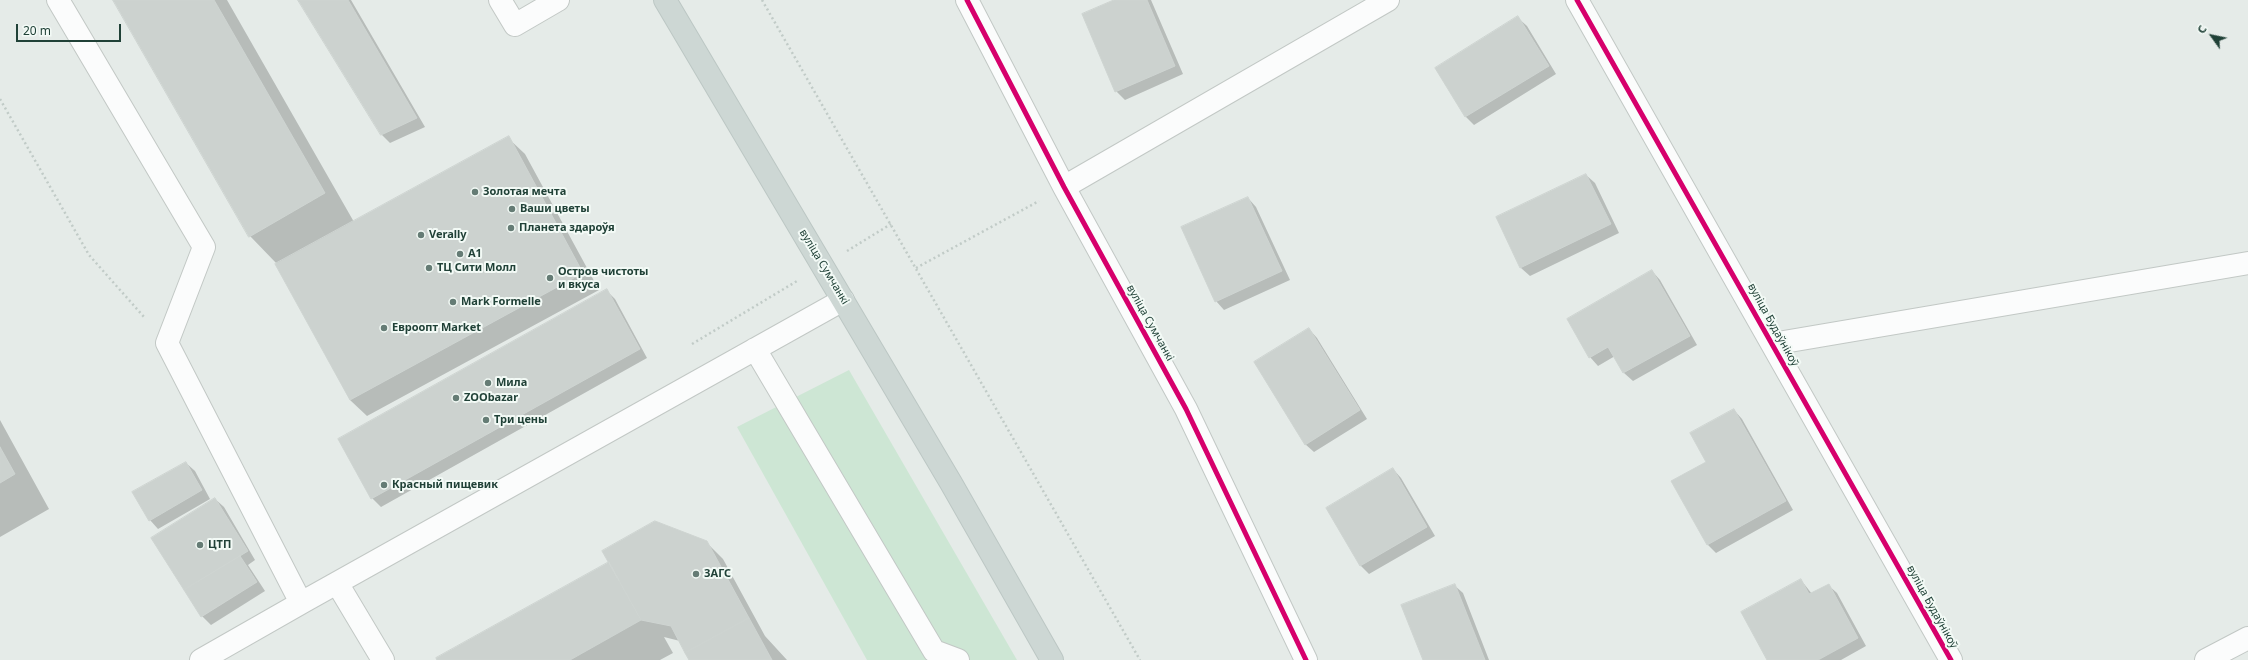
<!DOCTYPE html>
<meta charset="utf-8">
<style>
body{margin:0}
#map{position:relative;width:2248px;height:660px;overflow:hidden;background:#e5ebe8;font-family:"Noto Sans",sans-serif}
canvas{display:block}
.north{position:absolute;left:2192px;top:16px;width:40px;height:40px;-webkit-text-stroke:3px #f3faf6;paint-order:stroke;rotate:303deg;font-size:11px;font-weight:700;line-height:16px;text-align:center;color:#204137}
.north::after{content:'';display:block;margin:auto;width:14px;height:18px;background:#204137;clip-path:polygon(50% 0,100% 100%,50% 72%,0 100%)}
.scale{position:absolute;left:16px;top:24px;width:105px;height:18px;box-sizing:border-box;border:2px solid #204137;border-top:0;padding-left:5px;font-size:12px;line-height:14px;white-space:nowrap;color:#204137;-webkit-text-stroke:3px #f3faf6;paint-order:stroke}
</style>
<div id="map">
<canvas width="2248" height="660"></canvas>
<div class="north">С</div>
<div class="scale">20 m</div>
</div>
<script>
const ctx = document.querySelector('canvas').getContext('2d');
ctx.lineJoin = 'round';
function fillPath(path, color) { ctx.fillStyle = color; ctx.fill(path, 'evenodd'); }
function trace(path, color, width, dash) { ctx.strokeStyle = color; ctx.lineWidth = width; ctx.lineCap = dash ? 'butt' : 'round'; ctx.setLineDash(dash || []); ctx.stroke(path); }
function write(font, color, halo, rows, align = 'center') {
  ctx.font = font + ' "Noto Sans",sans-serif'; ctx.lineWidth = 4; ctx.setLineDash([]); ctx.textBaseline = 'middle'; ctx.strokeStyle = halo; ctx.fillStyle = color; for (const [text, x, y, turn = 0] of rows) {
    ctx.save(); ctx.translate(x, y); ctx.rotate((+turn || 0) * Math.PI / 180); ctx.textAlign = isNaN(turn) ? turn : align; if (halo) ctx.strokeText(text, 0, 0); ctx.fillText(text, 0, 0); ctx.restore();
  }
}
fillPath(new Path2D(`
 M 849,370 L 1017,660 L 867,660 L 737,427 Z`), '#cde6d4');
fillPath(new Path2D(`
 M 114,0 L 227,0 L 354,222 L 508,138 L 525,154 L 599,290 L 367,416 L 350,400 L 277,264 L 250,236 Z
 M 300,0 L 351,0 L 425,127 L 390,143 L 382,135 Z
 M 1117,0 L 1151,0 L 1183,74 L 1125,100 L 1116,91 Z
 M 1518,18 L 1527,26 L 1556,74 L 1474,125 L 1466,117 L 1436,69 Z
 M 1586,175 L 1595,183 L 1619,233 L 1530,276 L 1521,268 L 1497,218 Z
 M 1248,198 L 1256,207 L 1290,280 L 1224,310 L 1216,301 Z
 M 1652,271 L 1660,280 L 1697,345 L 1633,381 L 1624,373 L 1615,356 L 1598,366 L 1590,357 Z
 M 606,290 L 615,299 L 647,358 L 381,507 L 372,498 Z
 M 1309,329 L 1317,338 L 1367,419 L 1314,452 L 1305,444 Z
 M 1734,410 L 1742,419 L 1793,510 L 1716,553 L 1708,545 L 1673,481 L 1708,462 Z
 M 0,420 L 49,509 L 0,537 Z
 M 186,463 L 195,471 L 210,499 L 158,529 L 150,520 Z
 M 1393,469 L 1401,478 L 1435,536 L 1369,574 L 1361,566 L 1327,508 Z
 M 215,499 L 224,507 L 255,560 L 248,565 L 265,591 L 211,625 L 202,616 L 153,538 Z
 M 706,542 L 723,559 L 765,636 L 787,660 L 690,660 L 680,641 L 664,637 L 673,653 L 660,660 L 438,660 Z
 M 1801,580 L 1812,594 L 1828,585 L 1837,593 L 1866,646 L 1841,660 L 1768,660 Z
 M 1454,585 L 1463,593 L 1489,660 L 1424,660 Z`), '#0003');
const building = new Path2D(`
 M 113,0 L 214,0 L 325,193 L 249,237 Z
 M 298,0 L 348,0 L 417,118 L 381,135 Z
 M 1114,0 L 1147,0 L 1175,66 L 1115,92 L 1082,14 Z
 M 1518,16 L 1549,66 L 1465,117 L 1435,68 Z
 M 509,136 L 583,273 L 350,400 L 275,264 Z
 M 1586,174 L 1611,224 L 1520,268 L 1496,217 Z
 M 1248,197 L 1282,271 L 1215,302 L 1181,227 Z
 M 1652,270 L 1690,336 L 1623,373 L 1608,347 L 1589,358 L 1567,319 Z
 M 607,289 L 640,349 L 371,499 L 338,439 Z
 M 1309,328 L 1360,410 L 1305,445 L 1254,362 Z
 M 1734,409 L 1786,501 L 1707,545 L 1671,481 L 1706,462 L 1690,433 Z
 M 0,447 L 15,474 L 0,483 Z
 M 186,462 L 202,490 L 149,521 L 132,492 Z
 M 1393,468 L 1427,527 L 1360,566 L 1326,508 Z
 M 215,498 L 248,551 L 184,590 L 151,538 Z
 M 655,521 L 707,541 L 749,618 L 685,653 L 671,626 L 641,620 L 602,551 Z
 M 240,556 L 257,582 L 201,617 L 184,590 Z
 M 609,562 L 641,620 L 570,660 L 437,660 L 436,658 Z
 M 1801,579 L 1809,594 L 1829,584 L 1858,638 L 1818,660 L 1767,660 L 1741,612 Z
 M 1455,584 L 1485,660 L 1423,660 L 1401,605 Z
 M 749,618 L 772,660 L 689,660 L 685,653 Z`);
fillPath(building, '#ccd2cf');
trace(building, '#ced4d1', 1);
const minor = new Path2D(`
 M 58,0 L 204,247 L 167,343 L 301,603 L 843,300
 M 500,0 L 515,25 L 558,0
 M 967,0 L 1064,187 L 1186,409 L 1306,660
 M 1577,0 L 1951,660
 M 1064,187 L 1388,0
 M 1772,344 L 2248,263
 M 755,349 L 934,651 L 958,660
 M 337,583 L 383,660
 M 201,660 L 301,603
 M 2206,660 L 2248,638`);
const major = new Path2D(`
 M 665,0 L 951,483 L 1052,660`);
trace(minor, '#c2c8c5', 24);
trace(major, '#bcc7c4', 24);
trace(new Path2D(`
 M 762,0 L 1140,660
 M 0,99 L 89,255 L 144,317
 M 847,251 L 891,224
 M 916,268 L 1039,201
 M 692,344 L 797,281`), '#c1cbc7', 2.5, [2, 3]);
trace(minor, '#fbfcfc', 22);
trace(major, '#cdd7d4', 22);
trace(new Path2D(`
 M 967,0 L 1064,187 L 1186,409 L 1306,660
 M 1577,0 L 1951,660`), '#d6006c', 5);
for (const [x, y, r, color] of [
 [475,192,4,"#657c75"],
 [512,209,4,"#657c75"],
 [511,228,4,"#657c75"],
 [421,235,4,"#657c75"],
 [460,254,4,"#657c75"],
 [429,268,4,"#657c75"],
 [550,278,4,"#657c75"],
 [453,302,4,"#657c75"],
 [384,328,4,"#657c75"],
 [488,383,4,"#657c75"],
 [456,398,4,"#657c75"],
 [486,420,4,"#657c75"],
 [384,485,4,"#657c75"],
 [200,545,4,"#657c75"],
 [696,574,4,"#657c75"]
]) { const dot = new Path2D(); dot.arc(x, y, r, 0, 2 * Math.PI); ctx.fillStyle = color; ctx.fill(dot); trace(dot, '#f3faf6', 1.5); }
write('bold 11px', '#204137', '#f3faf6', [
 ["Золотая мечта",483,192],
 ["Ваши цветы",520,209],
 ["Планета здароўя",519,228],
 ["Verally",429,235],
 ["A1",468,254],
 ["ТЦ Сити Молл",437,268],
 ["Остров чистоты",558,272],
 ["и вкуса",558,285],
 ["Mark Formelle",461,302],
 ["Евроопт Market",392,328],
 ["Мила",496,383],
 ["ZOObazar",464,398],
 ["Три цены",494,420],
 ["Красный пищевик",392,485],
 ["ЦТП",208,545],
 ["ЗАГС",704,574]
], 'left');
write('11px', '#204137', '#f3faf6', [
 ["вуліца Сумчанкі",824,267,59],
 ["вуліца Сумчанкі",1150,323,61],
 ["вуліца Будаўнікоў",1773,325,61],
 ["вуліца Будаўнікоў",1932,607,61]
]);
</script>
